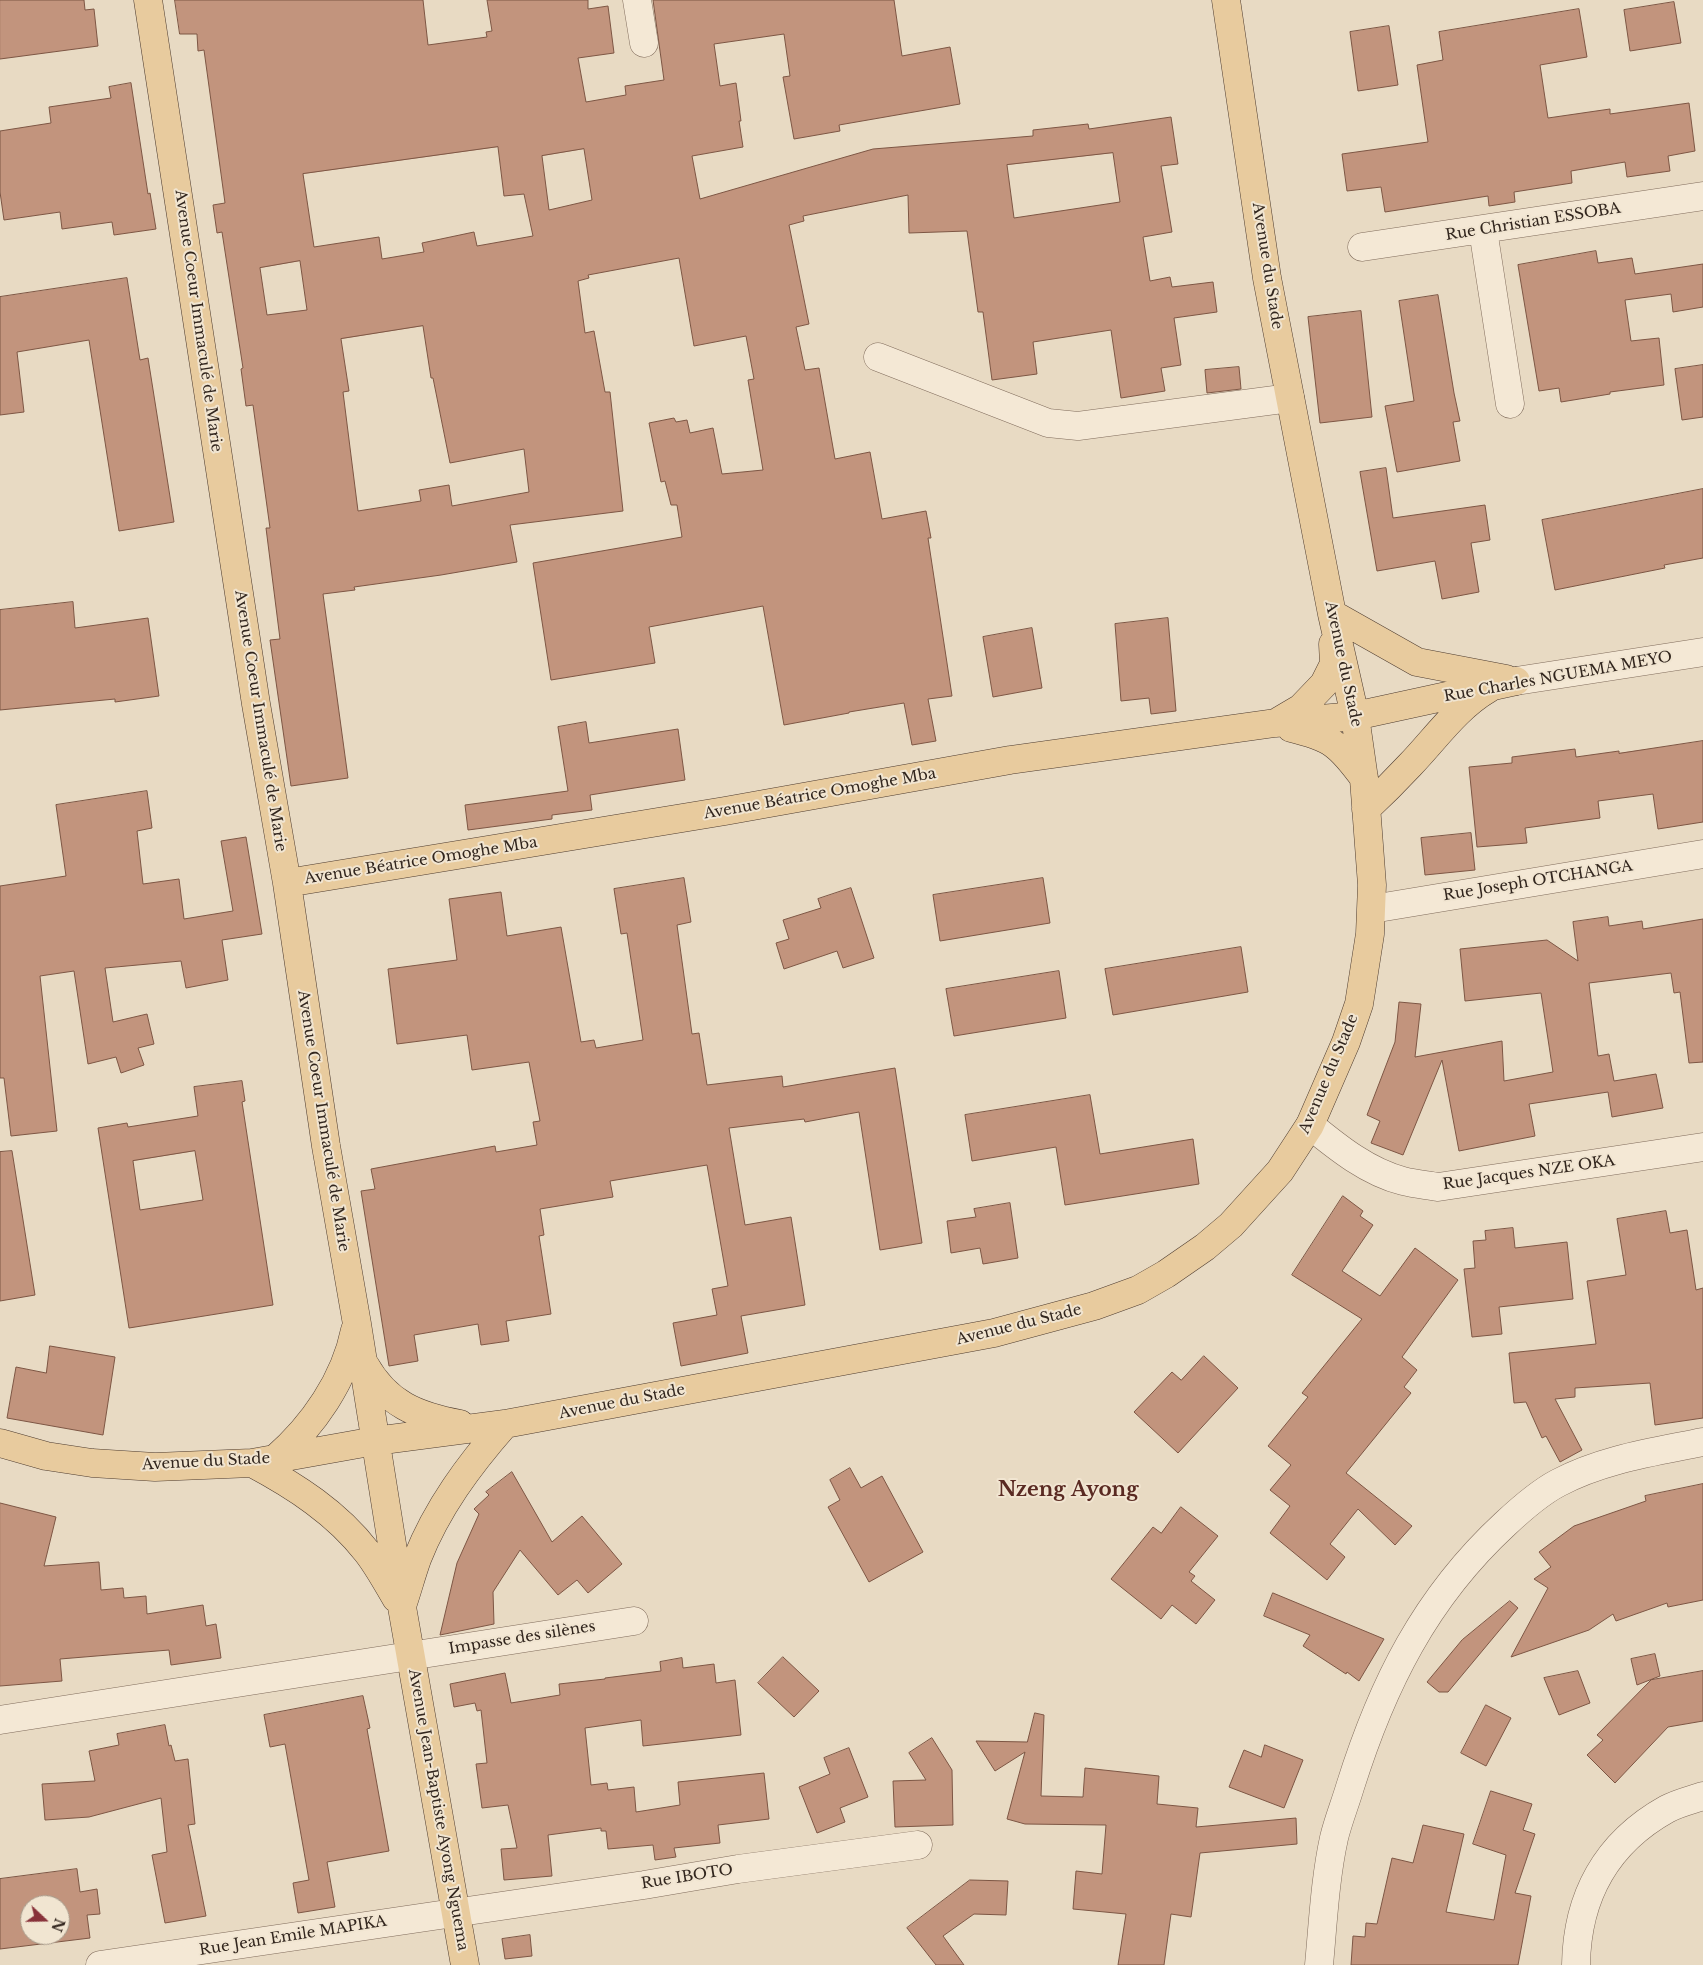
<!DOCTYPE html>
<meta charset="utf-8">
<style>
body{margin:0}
#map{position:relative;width:1703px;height:1965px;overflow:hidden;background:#e8dac3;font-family:"Libre Baskerville",serif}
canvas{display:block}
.north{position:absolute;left:20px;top:1895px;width:50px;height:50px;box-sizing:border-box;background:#f1e5d1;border:1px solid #a59989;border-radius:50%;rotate:111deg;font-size:14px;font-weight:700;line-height:20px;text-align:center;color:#32261e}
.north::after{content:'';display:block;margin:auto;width:18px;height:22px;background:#88323a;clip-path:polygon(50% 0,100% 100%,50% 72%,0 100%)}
</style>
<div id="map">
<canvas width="1703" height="1965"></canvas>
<div class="north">N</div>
</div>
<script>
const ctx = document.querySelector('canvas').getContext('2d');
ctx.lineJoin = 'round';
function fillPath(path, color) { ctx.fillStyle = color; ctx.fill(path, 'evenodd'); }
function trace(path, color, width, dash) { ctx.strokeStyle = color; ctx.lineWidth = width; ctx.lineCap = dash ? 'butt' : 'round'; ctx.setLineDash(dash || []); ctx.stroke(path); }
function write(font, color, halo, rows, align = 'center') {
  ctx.font = font + ' "Libre Baskerville",serif'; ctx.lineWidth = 4; ctx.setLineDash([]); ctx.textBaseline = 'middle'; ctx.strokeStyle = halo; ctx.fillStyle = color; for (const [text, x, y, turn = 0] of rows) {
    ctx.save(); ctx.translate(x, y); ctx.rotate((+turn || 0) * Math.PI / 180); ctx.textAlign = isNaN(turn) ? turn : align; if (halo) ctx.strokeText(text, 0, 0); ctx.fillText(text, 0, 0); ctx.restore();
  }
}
const building = new Path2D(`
 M 0,0 L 84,0 L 85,10 L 94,9 L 98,46 L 0,59 Z
 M 175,0 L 423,0 L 428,45 L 487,37 L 486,32 L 492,31 L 487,0 L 588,0 L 588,9 L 608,6 L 614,53 L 578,58 L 586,102 L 626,95 L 625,86 L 664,80 L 653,0 L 894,0 L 902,56 L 950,47 L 960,104 L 839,125 L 840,131 L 794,139 L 783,77 L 790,76 L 784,34 L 714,44 L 720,86 L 736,83 L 741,121 L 739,121 L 743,147 L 692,156 L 700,199 L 873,149 L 1033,136 L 1033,130 L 1088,124 L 1089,129 L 1171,117 L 1178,164 L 1161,166 L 1172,232 L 1143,237 L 1150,281 L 1170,277 L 1172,287 L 1213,282 L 1217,312 L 1174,318 L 1181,365 L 1161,368 L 1165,391 L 1121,398 L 1111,330 L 1033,342 L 1037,374 L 992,380 L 983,312 L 978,312 L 967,231 L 909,233 L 908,195 L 803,216 L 804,221 L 789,225 L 809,324 L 796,327 L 805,370 L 819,368 L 835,459 L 870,452 L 882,519 L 926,511 L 931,538 L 928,538 L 952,696 L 928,699 L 936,741 L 912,745 L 904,703 L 849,712 L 849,713 L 784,725 L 763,606 L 649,627 L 655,663 L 551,680 L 533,563 L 682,537 L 677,505 L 671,505 L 665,481 L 661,482 L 649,423 L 674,418 L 676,422 L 687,420 L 690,433 L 713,428 L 722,474 L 763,470 L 748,380 L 754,379 L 746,336 L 694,346 L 679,258 L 588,275 L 589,278 L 578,281 L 585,333 L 594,331 L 605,392 L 610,392 L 623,511 L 510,525 L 517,562 L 441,575 L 354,587 L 355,590 L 323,594 L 348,778 L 291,786 L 270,640 L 280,639 L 266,528 L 270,528 L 253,405 L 246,406 L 241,369 L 243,368 L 222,232 L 217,233 L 213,205 L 225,203 L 204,50 L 198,51 L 197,34 L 180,34 ZM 498,147 L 504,196 L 524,194 L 533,236 L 477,246 L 474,232 L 422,243 L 424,252 L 382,259 L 379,237 L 314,247 L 303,174 ZM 584,149 L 592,200 L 549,210 L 542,156 ZM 1113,153 L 1120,202 L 1014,218 L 1007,165 ZM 300,261 L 307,310 L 267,315 L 260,268 ZM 423,326 L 431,378 L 433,378 L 450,463 L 524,449 L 529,492 L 452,506 L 449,485 L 419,490 L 421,501 L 358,511 L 343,392 L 349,391 L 341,339 Z
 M 1674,2 L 1681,43 L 1630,51 L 1624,10 Z
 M 1579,9 L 1587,57 L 1540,65 L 1548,118 L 1610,109 L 1610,114 L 1689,103 L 1695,151 L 1668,156 L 1670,171 L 1627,177 L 1625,162 L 1571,171 L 1572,183 L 1514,192 L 1515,202 L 1489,206 L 1488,196 L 1385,212 L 1381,187 L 1347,191 L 1342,154 L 1428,142 L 1417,65 L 1443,60 L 1439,32 Z
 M 1389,26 L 1398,85 L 1358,91 L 1350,32 Z
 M 131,83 L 148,194 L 150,193 L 156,229 L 114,235 L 112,222 L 62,229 L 60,212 L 4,220 L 0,192 L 0,131 L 51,123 L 49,107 L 111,98 L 109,87 Z
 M 1596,251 L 1598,263 L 1632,258 L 1635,274 L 1703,264 L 1703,307 L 1673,312 L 1671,294 L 1625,300 L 1631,341 L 1659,338 L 1664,385 L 1610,392 L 1610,394 L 1561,402 L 1559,388 L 1539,391 L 1518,265 Z
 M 127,278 L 140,360 L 148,358 L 174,522 L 119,531 L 89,340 L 17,352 L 24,412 L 0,415 L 0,297 Z
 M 1438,295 L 1454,393 L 1460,421 L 1453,422 L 1460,461 L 1397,472 L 1385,406 L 1414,401 L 1399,301 Z
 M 1361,311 L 1372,417 L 1320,423 L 1308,317 Z
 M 1703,365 L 1703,417 L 1682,420 L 1675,369 Z
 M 1239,367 L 1241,389 L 1207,393 L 1205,370 Z
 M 1386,468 L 1393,518 L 1485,505 L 1490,540 L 1471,543 L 1479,592 L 1442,599 L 1435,561 L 1377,571 L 1360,472 Z
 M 1703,489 L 1703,558 L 1664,565 L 1665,568 L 1555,590 L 1542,520 Z
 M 73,602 L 75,628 L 148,618 L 159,696 L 115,702 L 115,699 L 0,710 L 0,610 Z
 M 1168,618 L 1176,711 L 1151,714 L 1149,698 L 1121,701 L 1115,624 Z
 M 1032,628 L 1042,688 L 993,697 L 983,637 Z
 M 586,722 L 589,743 L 678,729 L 685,780 L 590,795 L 592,810 L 552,815 L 552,819 L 468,830 L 465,805 L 568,791 L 558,727 Z
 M 1703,741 L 1703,822 L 1658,829 L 1653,794 L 1598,801 L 1600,818 L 1525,828 L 1527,843 L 1477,847 L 1469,767 L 1512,763 L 1512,757 L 1575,749 L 1576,757 L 1619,751 L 1619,753 Z
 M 147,791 L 152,828 L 137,831 L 143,884 L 179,879 L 184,919 L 233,911 L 221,841 L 246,837 L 262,934 L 222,940 L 228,980 L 186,988 L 181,961 L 105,968 L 113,1022 L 147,1014 L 154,1044 L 138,1048 L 144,1065 L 121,1073 L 116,1057 L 88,1064 L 74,971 L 40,976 L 57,1131 L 11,1136 L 4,1078 L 0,1078 L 0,886 L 66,876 L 56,805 Z
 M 1471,833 L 1475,870 L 1425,875 L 1421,838 Z
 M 684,878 L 691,922 L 677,925 L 692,1034 L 699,1033 L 707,1085 L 782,1076 L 783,1087 L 895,1068 L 922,1243 L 880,1250 L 859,1112 L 805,1122 L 804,1119 L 729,1128 L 745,1225 L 791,1217 L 805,1305 L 741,1316 L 748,1353 L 681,1366 L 673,1323 L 717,1315 L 712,1289 L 728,1286 L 707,1165 L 610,1181 L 613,1197 L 540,1209 L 544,1235 L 539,1236 L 551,1314 L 506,1321 L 509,1341 L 481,1345 L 478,1324 L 414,1335 L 418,1361 L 389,1366 L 361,1191 L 375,1189 L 371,1169 L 495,1146 L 496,1152 L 537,1145 L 533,1122 L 540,1121 L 529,1062 L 472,1070 L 467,1035 L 397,1044 L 388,969 L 457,960 L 449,899 L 501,892 L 507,936 L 561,927 L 581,1042 L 594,1040 L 596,1048 L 643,1040 L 627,933 L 621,934 L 614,889 Z
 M 1043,878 L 1050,923 L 940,941 L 933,895 Z
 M 851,888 L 874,958 L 843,968 L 837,951 L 784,969 L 776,943 L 789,939 L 783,920 L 821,908 L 818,899 Z
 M 1608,917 L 1609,926 L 1642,921 L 1643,929 L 1703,919 L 1703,1062 L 1689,1063 L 1680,992 L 1674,993 L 1671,973 L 1589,983 L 1598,1056 L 1609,1054 L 1614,1081 L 1656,1074 L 1663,1108 L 1612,1117 L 1608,1092 L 1529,1104 L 1535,1136 L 1459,1151 L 1442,1060 L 1403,1155 L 1371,1143 L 1380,1121 L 1367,1115 L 1395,1042 L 1399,1002 L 1421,1004 L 1415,1057 L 1502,1041 L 1504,1081 L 1553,1072 L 1541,993 L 1465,1001 L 1460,949 L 1547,940 L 1578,961 L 1573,922 Z
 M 1241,947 L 1248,992 L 1113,1015 L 1105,969 Z
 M 1059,971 L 1066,1018 L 954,1036 L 946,989 Z
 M 242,1081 L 245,1101 L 242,1102 L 273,1305 L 129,1328 L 98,1128 L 127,1123 L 128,1127 L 198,1116 L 194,1087 ZM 195,1151 L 203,1200 L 140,1210 L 133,1161 Z
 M 1090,1095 L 1100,1154 L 1193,1139 L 1199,1184 L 1065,1205 L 1056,1147 L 972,1161 L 965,1115 Z
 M 12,1151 L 35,1295 L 0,1301 L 0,1152 Z
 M 1343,1196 L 1363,1211 L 1360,1216 L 1373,1225 L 1342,1271 L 1380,1296 L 1415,1248 L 1458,1280 L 1402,1357 L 1417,1370 L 1404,1387 L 1411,1393 L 1346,1473 L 1412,1526 L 1395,1545 L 1358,1509 L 1330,1544 L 1345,1557 L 1327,1580 L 1270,1533 L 1290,1506 L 1270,1490 L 1291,1465 L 1268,1446 L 1308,1397 L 1302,1393 L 1362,1319 L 1292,1275 Z
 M 1010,1203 L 1018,1258 L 983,1264 L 980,1248 L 951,1253 L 947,1221 L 976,1217 L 974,1209 Z
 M 1666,1211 L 1670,1233 L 1687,1230 L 1696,1290 L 1703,1288 L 1703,1418 L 1655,1425 L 1650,1383 L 1575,1388 L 1575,1397 L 1555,1399 L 1582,1450 L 1560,1462 L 1546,1436 L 1542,1438 L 1526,1402 L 1514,1403 L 1509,1353 L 1596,1344 L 1587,1281 L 1626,1275 L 1617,1219 Z
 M 1513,1228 L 1515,1248 L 1567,1242 L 1573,1299 L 1499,1307 L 1502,1334 L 1472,1337 L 1464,1269 L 1475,1268 L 1473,1241 L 1486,1240 L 1485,1231 Z
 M 50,1346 L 115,1357 L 103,1435 L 7,1418 L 16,1367 L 46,1373 Z
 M 1204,1356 L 1238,1388 L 1178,1453 L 1134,1412 L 1172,1372 L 1181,1380 Z
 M 850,1468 L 861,1488 L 882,1476 L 923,1552 L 869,1582 L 828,1507 L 840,1500 L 830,1480 Z
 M 512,1472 L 552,1542 L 582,1516 L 622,1564 L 588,1593 L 577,1580 L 558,1595 L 520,1550 L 493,1592 L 494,1624 L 440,1635 L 457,1563 L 479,1514 L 474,1509 L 489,1495 L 486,1492 Z
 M 1703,1484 L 1703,1600 L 1668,1607 L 1667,1603 L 1616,1621 L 1613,1614 L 1589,1630 L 1511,1657 L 1548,1588 L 1534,1579 L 1551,1567 L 1539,1552 L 1574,1526 L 1646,1501 L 1645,1496 Z
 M 0,1503 L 56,1517 L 44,1566 L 99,1562 L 101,1590 L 123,1588 L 124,1598 L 146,1596 L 147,1614 L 203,1605 L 206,1626 L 216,1624 L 221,1658 L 171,1665 L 169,1650 L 60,1659 L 62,1681 L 0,1686 Z
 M 1181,1507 L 1218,1536 L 1189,1572 L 1195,1576 L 1191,1581 L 1215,1600 L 1196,1624 L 1172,1605 L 1161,1619 L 1111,1579 L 1153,1527 L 1161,1533 Z
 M 1273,1593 L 1384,1639 L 1359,1681 L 1347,1672 L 1346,1674 L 1303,1646 L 1310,1635 L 1264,1616 Z
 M 1510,1601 L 1518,1608 L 1448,1692 L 1439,1692 L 1427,1682 L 1462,1640 Z
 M 1655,1654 L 1660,1676 L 1637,1685 L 1631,1659 Z
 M 783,1657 L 819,1691 L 794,1717 L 758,1683 Z
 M 682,1658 L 683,1668 L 714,1664 L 716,1683 L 735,1680 L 741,1735 L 643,1746 L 641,1720 L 585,1728 L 591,1785 L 607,1783 L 608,1790 L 634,1787 L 636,1812 L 680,1805 L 678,1782 L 764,1773 L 769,1819 L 718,1825 L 720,1843 L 674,1848 L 676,1857 L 655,1860 L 653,1845 L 608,1849 L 606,1831 L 601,1831 L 601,1828 L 548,1835 L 552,1876 L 504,1880 L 501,1849 L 517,1848 L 508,1805 L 482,1808 L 476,1764 L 487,1763 L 481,1710 L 477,1711 L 475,1703 L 454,1707 L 450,1684 L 505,1673 L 511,1703 L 560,1695 L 559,1684 L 605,1679 L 605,1678 L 661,1671 L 660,1662 Z
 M 1578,1671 L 1590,1703 L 1559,1715 L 1544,1678 Z
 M 1703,1671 L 1703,1721 L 1668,1727 L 1615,1783 L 1587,1755 L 1603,1740 L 1597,1735 L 1651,1680 Z
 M 363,1696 L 370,1728 L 367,1729 L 389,1851 L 327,1862 L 335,1907 L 298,1913 L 293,1883 L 309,1880 L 285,1744 L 270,1747 L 264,1715 Z
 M 1486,1705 L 1511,1718 L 1486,1766 L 1461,1753 Z
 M 1035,1713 L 1044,1715 L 1041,1796 L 1083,1797 L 1085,1768 L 1159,1776 L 1157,1804 L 1198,1808 L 1196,1827 L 1296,1818 L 1297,1844 L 1200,1853 L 1191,1917 L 1171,1914 L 1164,1965 L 1118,1965 L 1126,1914 L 1073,1909 L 1076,1871 L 1102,1874 L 1106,1825 L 1025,1824 L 1007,1819 L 1025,1752 L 995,1771 L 976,1741 L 1027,1742 Z
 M 165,1725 L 169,1746 L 171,1745 L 175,1761 L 188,1759 L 195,1824 L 188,1825 L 206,1916 L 165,1923 L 152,1855 L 167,1852 L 161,1798 L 89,1817 L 45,1820 L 42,1784 L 95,1781 L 89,1751 L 119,1745 L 117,1734 Z
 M 932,1738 L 952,1770 L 953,1825 L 895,1827 L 893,1781 L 926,1780 L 909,1753 Z
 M 1265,1745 L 1303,1760 L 1284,1808 L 1229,1787 L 1244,1750 L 1261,1757 Z
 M 849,1748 L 868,1797 L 840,1808 L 845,1822 L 817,1833 L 799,1787 L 830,1774 L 824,1758 Z
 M 1491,1791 L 1532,1804 L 1523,1830 L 1535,1834 L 1515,1893 L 1531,1896 L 1518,1965 L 1351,1965 L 1353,1936 L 1365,1937 L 1366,1923 L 1377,1924 L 1392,1858 L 1413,1863 L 1423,1825 L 1464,1834 L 1446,1912 L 1494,1920 L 1506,1855 L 1473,1844 Z
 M 77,1869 L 80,1892 L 97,1889 L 100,1914 L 87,1915 L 90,1938 L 0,1949 L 0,1879 ZM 30,1905 L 60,1905 L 60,1935 L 30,1935 Z
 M 970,1880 L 1008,1881 L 1006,1915 L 974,1914 L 943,1936 L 964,1965 L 936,1965 L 907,1928 Z
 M 530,1935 L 532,1956 L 505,1959 L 502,1939 Z`);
fillPath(building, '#c2947d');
trace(building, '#7d5644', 1);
const minor = new Path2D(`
 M 637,0 L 644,43
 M 1483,230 L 1510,404
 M 1362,247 L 1703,196
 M 878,357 L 1048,423 L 1078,426 L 1290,398
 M 1516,681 L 1703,652
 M 1372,909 L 1703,854
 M 1310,1125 C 1338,1148 1368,1172 1403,1181 C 1415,1184 1427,1185 1438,1187 L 1703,1147
 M 0,1720 L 634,1621
 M 100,1965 L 644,1885 L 738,1869 L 918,1845
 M 1319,1965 C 1323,1923 1325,1879 1334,1838 C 1338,1821 1345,1804 1350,1787 C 1382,1685 1425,1598 1505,1524 C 1521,1509 1539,1493 1558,1483 C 1603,1459 1654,1452 1703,1442
 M 1576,1965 C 1577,1897 1606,1843 1667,1809 C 1678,1803 1691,1800 1703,1796`);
const major = new Path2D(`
 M 148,0 L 256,704 L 287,883 L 326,1146 L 357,1324 L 402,1607 L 465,1965
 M 1332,614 L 1417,662 L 1506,679
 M 1279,721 L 1301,708 L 1324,684 L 1334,664 L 1333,644
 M 1291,728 C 1332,738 1339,744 1364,778
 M 1366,809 C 1381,795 1396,780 1410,765 C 1435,739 1457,707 1488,689
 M 287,883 L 725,811 L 1010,760 L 1275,723 L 1355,716 L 1516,681
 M 365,1365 C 387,1404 417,1416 460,1424
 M 0,1443 L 46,1456 L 92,1463 L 155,1467 L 252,1463 L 375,1441 L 505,1424 L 994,1333 L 1094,1306 L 1138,1290 L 1166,1274 L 1205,1247 L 1231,1225 L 1280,1171 L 1310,1125 L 1346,1042 L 1359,1004 L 1370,934 L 1372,885 L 1364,779 L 1355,716 L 1332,614 L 1267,278 L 1226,0
 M 275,1459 C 313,1426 345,1380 355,1330
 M 252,1463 C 295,1486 337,1513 367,1552 C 378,1566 387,1583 396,1598
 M 403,1603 C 408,1588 412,1573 417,1559 C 437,1508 469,1465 505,1424`);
trace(minor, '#806c5c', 29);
trace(major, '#4e3c30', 29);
trace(minor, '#f4e8d5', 28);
trace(major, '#e8cb9e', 28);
write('15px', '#32261e', '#f1e5d1', [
 ["Rue Christian ESSOBA",1533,222,-9],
 ["Avenue du Stade",1267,266,81],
 ["Avenue Coeur Immaculé de Marie",198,321,82],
 ["Avenue du Stade",1343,664,78],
 ["Rue Charles NGUEMA MEYO",1558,677,-10],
 ["Avenue Coeur Immaculé de Marie",260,721,81],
 ["Avenue Béatrice Omoghe Mba",820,794,-10],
 ["Avenue Béatrice Omoghe Mba",421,861,-9],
 ["Rue Joseph OTCHANGA",1538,881,-9],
 ["Avenue du Stade",1329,1074,-67],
 ["Avenue Coeur Immaculé de Marie",323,1121,81],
 ["Rue Jacques NZE OKA",1529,1173,-8],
 ["Avenue du Stade",1019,1325,-14],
 ["Avenue du Stade",622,1402,-11],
 ["Avenue du Stade",206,1462,-3],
 ["Impasse des silènes",522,1638,-9],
 ["Avenue Jean-Baptiste Ayong Nguema",438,1810,80],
 ["Rue IBOTO",687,1877,-9],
 ["Rue Jean Emile MAPIKA",293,1936,-9]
]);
write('bold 20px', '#5a2a22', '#f1e5d1', [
 ["Nzeng Ayong",1068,1490]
]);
</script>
